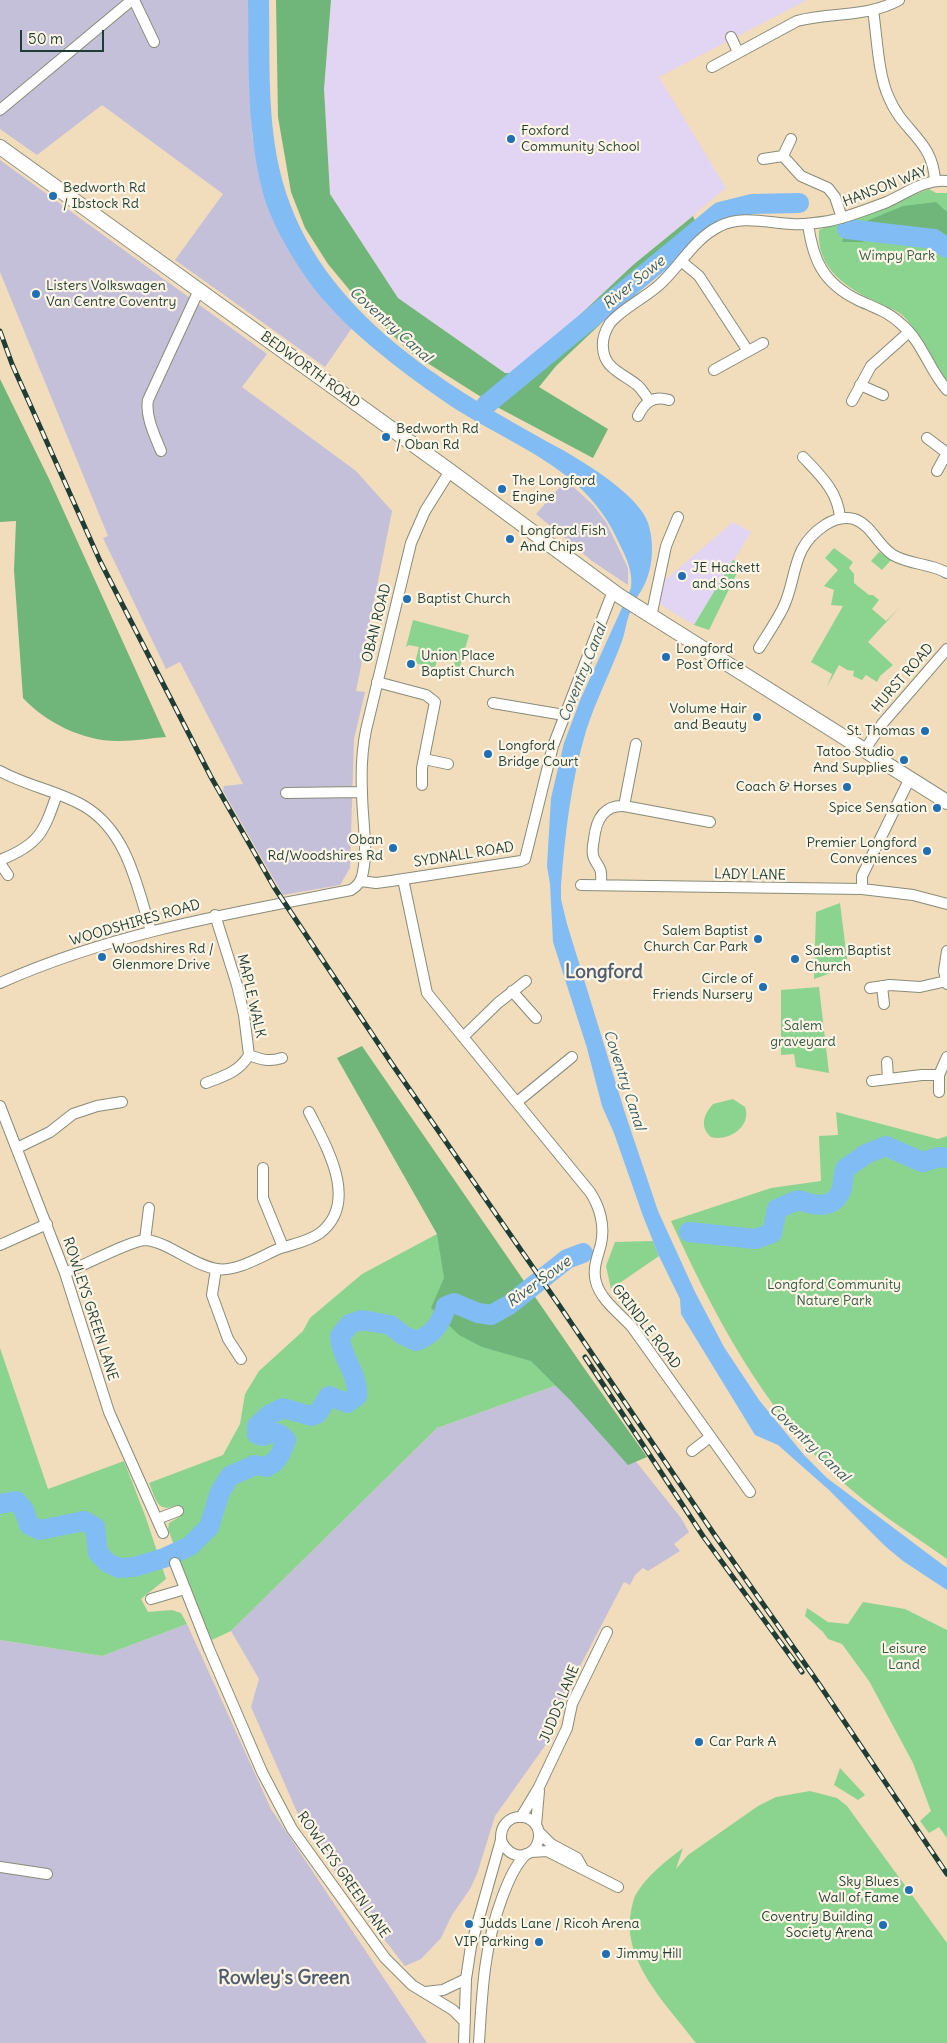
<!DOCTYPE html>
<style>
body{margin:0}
#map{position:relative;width:947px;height:2043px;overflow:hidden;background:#f1dcbc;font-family:Delius,sans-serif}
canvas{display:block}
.scale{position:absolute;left:20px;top:30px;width:84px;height:22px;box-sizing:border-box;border:2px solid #1f3d34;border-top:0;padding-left:6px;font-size:15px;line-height:18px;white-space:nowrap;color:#1f3d34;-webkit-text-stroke:4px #fcf5e5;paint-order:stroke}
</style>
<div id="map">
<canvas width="947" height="2043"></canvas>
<div class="scale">50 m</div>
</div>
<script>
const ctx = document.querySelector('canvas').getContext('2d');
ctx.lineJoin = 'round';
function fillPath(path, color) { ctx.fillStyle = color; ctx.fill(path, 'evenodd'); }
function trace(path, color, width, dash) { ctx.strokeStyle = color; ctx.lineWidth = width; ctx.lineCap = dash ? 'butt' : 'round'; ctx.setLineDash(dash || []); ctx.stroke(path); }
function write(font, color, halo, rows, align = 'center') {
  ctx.font = font + ' Delius,sans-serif'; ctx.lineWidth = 4.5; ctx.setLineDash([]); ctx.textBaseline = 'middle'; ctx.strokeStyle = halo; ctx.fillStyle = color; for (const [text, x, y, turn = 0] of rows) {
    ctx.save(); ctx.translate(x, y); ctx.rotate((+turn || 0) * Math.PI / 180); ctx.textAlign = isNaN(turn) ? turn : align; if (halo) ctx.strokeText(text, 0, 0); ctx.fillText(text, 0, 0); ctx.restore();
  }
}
fillPath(new Path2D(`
 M 331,0 L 807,0 L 659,77 L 726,188 L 633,265 L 518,373 L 505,373 L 398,298 L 330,194 L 324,89 Z
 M 733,522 L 751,532 L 694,625 L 658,603 L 657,596 L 665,583 L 665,580 Z`), '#e2d4f3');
fillPath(new Path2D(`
 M 0,0 L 248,0 L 252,136 L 267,204 L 287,246 L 308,280 L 327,304 L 352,328 L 325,367 L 175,260 L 223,194 L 102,105 L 37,155 L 0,129 Z
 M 0,160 L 267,354 L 242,387 L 356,471 L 392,511 L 356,691 L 365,692 L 354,739 L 350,868 L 340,885 L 283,895 L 223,791 L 224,786 L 243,784 L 180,662 L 166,669 L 103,538 L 108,536 L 0,272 Z
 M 566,480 L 593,505 L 606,522 L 628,568 L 628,585 L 592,561 L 536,514 Z
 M 571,1380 L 681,1518 L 689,1532 L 674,1544 L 680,1551 L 648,1571 L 643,1568 L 635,1575 L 630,1585 L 624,1582 L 565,1695 L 552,1736 L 495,1816 L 477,1874 L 470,1889 L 452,1915 L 441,1938 L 421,1959 L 405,1966 L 361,1910 L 301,1821 L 251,1707 L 259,1679 L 231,1631 L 437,1428 Z
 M 187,1624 L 271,1809 L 427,2043 L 0,2043 L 0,1640 L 102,1656 Z`), '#c5c0da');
fillPath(new Path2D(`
 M 929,189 L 936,193 L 947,193 L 947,381 C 929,363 922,333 901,314 C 894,309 884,306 877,302 C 846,288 816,268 819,230 Z
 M 834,548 L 853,562 L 849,568 L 854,574 L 854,583 L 869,595 L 873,595 L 879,600 L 872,609 L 886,621 L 900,607 L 868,642 L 893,665 L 880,676 L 877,682 L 866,675 L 862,680 L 853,676 L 854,671 L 847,670 L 839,665 L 827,687 L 832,674 L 811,662 L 843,606 L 831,605 L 834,590 L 824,586 L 838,570 L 825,558 Z
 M 879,552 L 891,560 L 882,570 L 871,561 Z
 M 733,560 L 746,567 L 736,575 L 709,630 L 694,625 Z
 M 413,620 L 469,635 L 460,667 L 454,666 L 455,660 L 438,655 L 435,668 L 415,663 L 419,647 L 409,645 L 406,647 Z
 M 840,903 L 848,967 L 814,979 L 816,912 Z
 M 819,987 L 829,1073 L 796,1067 L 794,1054 L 781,1055 L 781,990 Z
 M 733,1099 L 745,1107 C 752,1126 729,1142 711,1137 C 699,1127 704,1114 713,1104 Z
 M 836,1112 L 938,1139 L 947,1136 L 947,1559 C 910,1533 870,1508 837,1477 C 762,1407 713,1313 671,1221 L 771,1188 L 821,1181 L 819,1136 L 838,1135 Z
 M 437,1234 L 571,1380 L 437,1428 L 231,1631 L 212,1640 L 186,1578 L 168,1529 L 169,1523 L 181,1516 L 177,1505 C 157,1514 156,1499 149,1483 L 223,1455 L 240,1424 L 245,1394 L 259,1371 L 303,1331 L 310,1318 L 362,1274 Z
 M 653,1241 L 659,1256 L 611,1289 L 606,1266 L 615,1242 Z
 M 0,1348 L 48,1489 L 124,1461 L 146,1518 L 166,1579 L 141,1599 L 148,1612 L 172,1610 L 181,1613 L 187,1624 L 102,1656 L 0,1640 Z
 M 863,1602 L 905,1609 L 947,1630 L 947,1838 L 939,1827 L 929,1833 L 920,1821 L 931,1811 L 913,1763 L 869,1681 L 842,1644 L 828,1639 L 823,1632 L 805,1616 L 807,1608 L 828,1622 L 848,1624 Z
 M 840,1768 L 865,1795 L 858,1800 L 834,1785 Z
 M 810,1791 L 837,1798 L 847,1806 L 947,1943 L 947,2043 L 696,2043 C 668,2006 621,1961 631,1911 C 632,1906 633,1901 635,1896 C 646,1876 665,1862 683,1848 L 676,1869 L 688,1855 L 758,1806 L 776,1797 Z`), '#8bd490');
fillPath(new Path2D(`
 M 276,0 L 331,0 L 324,89 L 330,194 L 398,298 L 505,373 L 518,373 L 633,265 L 693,216 L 699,231 L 556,366 L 539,387 L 608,429 L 593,458 L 497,407 L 410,352 L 362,305 L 328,264 L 305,228 L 291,192 L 278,117 Z
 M 936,202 L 947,212 L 947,255 L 934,239 L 911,230 L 887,233 L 862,242 L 842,242 L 847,229 L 903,206 Z
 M 0,379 L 50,481 L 166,737 C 151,738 135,741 120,741 C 85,742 46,723 23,698 L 14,570 L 16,521 L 0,522 Z
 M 362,1046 L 584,1368 L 647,1457 L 628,1465 L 570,1400 L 531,1361 L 482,1347 L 459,1335 L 431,1308 L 444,1278 L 437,1234 L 337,1058 Z`), '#70b67a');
fillPath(new Path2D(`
 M 248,0 L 269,0 C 270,55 267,112 279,167 C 310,307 442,384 559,448 C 584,462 639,495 648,523 C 655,544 653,572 641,591 C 636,598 632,606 629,615 C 626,623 625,633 622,641 C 611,671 596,700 586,731 C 571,781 565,834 561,885 L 561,899 L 567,924 L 625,1113 L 658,1211 L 695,1292 L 724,1347 L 759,1400 L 804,1455 L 827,1478 L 947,1568 L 947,1590 L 903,1561 L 885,1546 L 829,1490 L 778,1445 L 755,1435 L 681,1314 L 680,1299 L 659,1256 L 643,1216 L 614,1133 L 602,1106 L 587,1048 L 553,942 L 550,884 L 547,866 L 551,798 L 564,743 L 581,698 L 631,588 C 633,572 627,559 620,545 C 586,465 511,447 445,402 C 399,370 340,326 307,279 C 292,257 275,229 266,203 C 246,138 249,67 248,0 Z`), '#82bcf4');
trace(new Path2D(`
 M 847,229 L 934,239 L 947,248
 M 486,405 L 720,212 L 752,204 L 799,203
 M 689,1232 L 755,1239 L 772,1233 L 777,1209 L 798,1200 C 816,1206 835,1210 842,1188 C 844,1181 842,1174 846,1168 L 866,1154 L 886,1146 L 922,1162 L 940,1157 L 947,1158
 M 0,1504 L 16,1501 L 24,1510 L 29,1525 L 40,1530 L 84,1521 L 95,1527 L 98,1553 L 108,1563 L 119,1568 L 134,1567 L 164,1558 L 190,1546 L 209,1527 L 220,1492 L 230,1476 L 255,1465 L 267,1467 C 278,1461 282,1452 286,1440 C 278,1430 273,1432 262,1436 L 257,1434 L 257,1426 L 269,1415 L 283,1408 L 311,1416 L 317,1414 L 329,1396 L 347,1403 L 357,1396 C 359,1374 341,1358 340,1336 L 350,1324 L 362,1320 L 390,1325 L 403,1335 L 416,1341 C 433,1335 442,1323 446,1306 L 454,1303 L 478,1313 L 491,1315 L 509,1305 L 567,1259 L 583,1253`), '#82bcf4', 20);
const minor = new Path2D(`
 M 134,0 L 154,42
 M 873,10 C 877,36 878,75 889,98 C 903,132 933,140 935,181
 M 731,37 L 738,52
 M 712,67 L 797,21 C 831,12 866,18 899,0
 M 0,110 L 132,0
 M 783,156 L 801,176 L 828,188 L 835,197 L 842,218
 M 763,159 L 783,156 L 791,139
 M 808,224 C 813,260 823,283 858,300 C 873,307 889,312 901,324 C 922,341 929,370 947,390
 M 681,261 L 699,276 L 748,351
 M 714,370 L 763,343
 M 860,385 L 883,395
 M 649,400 C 645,395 642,389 637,385 C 624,374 604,369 603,348 C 602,339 605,331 610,323 C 623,308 643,299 658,286 C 680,267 693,239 720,226 C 741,215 769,223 792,224 C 804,225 817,223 829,221 C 849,217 868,209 887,202 C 907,193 924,179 947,181
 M 852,401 L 871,366 L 909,332
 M 638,416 C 645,402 653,395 669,400
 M 927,438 L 947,453
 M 161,451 C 155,436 145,416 148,400 L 199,290
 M 803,457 C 820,475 838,491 840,518
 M 937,471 L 947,453
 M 651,617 L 666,546 L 678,517
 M 759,648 C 767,635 776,622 783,608 C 798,577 790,548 825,525 C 834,519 843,516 854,519 C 872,525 877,545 893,555 C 910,565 930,563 947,573
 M 377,682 L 426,695 L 435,702 L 422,768 L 422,785
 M 493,703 L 564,715
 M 864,751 L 882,724 L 947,649
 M 424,759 L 448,764
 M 0,771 C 27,786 58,791 84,806 C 128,832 137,887 151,931
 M 286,793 L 362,792
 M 624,806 L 636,744
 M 0,860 C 39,845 44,832 57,794
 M 0,863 L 8,875
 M 403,879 L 427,993 L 590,1192 C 600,1207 605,1226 601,1244 C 598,1256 592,1269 596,1282 C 600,1299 620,1314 632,1327 L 750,1492
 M 361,881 L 376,883 L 391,881 L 521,861 L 525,859 L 553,746 L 613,591
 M 601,884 C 601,880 602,873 600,869 C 598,864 594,861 593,855 C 592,850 593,844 594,839 C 596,821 603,805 624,806 L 710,822
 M 581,885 L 862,889 L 913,895 L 947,904
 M 862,889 L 862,876 L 910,778
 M 947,951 L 944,971 L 947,984
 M 0,983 C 111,933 232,913 351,890 C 358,886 362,880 363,872 C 368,846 362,818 362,791 C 361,771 362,750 366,730 L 411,543 L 425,511 L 450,471
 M 882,986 L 884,1004
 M 870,988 L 890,985 L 920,987 L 946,981
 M 512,991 L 536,1018
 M 463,1037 L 498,1003 L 526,981
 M 249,1055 C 262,1060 269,1062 282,1058
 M 887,1062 L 888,1079
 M 872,1081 L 922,1075 L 939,1075
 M 206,1083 C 224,1076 239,1072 249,1055 L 244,1015 L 237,985 L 215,915
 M 939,1092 L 939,1075 L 947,1057
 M 517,1102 L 572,1057
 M 0,1106 L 65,1273 L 109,1412 L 163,1533
 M 17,1148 L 50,1132 L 73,1114 L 97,1106 L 122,1102
 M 263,1168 L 263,1198 L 283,1247
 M 145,1240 L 149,1208
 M 0,1245 L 47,1224
 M 216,1269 L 212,1295 L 228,1339 L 241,1359
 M 65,1273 C 83,1266 131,1240 146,1240 C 168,1242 194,1266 217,1269 C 236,1272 260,1257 278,1249 C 292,1244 308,1242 320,1233 C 360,1202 326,1146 309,1112
 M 692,1451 L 710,1437
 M 157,1519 L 178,1511
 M 175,1563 L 209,1649 L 262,1772 L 292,1829 L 385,1958 L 412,1985 L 453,2010 L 465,2022
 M 151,1599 L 185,1589
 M 521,1817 L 539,1787 L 567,1728 L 572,1704 L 607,1632
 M 536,1825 L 539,1791
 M 539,1832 L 551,1844 L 577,1858 L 582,1867
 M 531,1852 L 547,1851 L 618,1887
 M 0,1867 L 47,1874
 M 425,1992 L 443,1990 L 466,1979
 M 464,2043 L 466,1979 L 471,1946 L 501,1840 C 499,1809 541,1810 539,1838 C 538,1843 536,1848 532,1851 C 520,1861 506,1853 501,1840
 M 479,2043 C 482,1993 484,1946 502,1898 C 508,1882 514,1867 526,1854`);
const secondary = new Path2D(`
 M 0,147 L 450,471 L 618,595 L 947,802`);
trace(minor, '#888c78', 12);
trace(secondary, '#888c78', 16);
trace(minor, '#fff', 10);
trace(secondary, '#fff', 14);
const rail = new Path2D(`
 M 0,331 L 12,364 L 100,561 L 211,777 L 274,887 L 392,1064 L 559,1305 L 714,1534 L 819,1684 L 947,1874
 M 585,1357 L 703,1536 L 802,1672`);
trace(rail, '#1f3d34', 5);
trace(rail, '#fcf5e5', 3, [9]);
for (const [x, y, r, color] of [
 [511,139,5,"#1f6fb2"],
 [53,196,5,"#1f6fb2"],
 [36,294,5,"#1f6fb2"],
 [386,437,5,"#1f6fb2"],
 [502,489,5,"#1f6fb2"],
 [510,539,5,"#1f6fb2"],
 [682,576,5,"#1f6fb2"],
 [407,599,5,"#1f6fb2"],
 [666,657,5,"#1f6fb2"],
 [411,664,5,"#1f6fb2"],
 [757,717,5,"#1f6fb2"],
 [925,731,5,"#1f6fb2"],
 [488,754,5,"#1f6fb2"],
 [904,760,5,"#1f6fb2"],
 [847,787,5,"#1f6fb2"],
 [937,808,5,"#1f6fb2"],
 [393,848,5,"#1f6fb2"],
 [927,851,5,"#1f6fb2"],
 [758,939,5,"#1f6fb2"],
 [102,957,5,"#1f6fb2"],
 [795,959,5,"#1f6fb2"],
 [763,987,5,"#1f6fb2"],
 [699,1742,5,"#1f6fb2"],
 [909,1890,5,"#1f6fb2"],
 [469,1924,5,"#1f6fb2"],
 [883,1925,5,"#1f6fb2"],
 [539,1942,5,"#1f6fb2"],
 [606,1954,5,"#1f6fb2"]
]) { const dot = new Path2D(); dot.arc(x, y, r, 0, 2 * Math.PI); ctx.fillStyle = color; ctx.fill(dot); trace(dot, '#fcf5e5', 2); }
write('14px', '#1f3d34', '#fcf5e5', [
 ["Foxford",521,131],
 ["Community School",521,147],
 ["Bedworth Rd",63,188],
 ["/ Ibstock Rd",63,204],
 ["Listers Volkswagen",46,286],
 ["Van Centre Coventry",46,302],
 ["Bedworth Rd",396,429],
 ["/ Oban Rd",396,445],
 ["The Longford",512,481],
 ["Engine",512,497],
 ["Longford Fish",520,531],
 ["And Chips",520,547],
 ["JE Hackett",692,568],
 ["and Sons",692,584],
 ["Baptist Church",417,599],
 ["Longford",676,649],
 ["Post Office",676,665],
 ["Union Place",421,656],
 ["Baptist Church",421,672],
 ["Volume Hair",747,709,"right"],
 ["and Beauty",747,725,"right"],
 ["St. Thomas",915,731,"right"],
 ["Longford",498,746],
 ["Bridge Court",498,762],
 ["Tatoo Studio",894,752,"right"],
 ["And Supplies",894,768,"right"],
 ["Coach & Horses",837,787,"right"],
 ["Spice Sensation",927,808,"right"],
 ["Oban",383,840,"right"],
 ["Rd/Woodshires Rd",383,856,"right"],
 ["Premier Longford",917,843,"right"],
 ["Conveniences",917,859,"right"],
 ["Salem Baptist",748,931,"right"],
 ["Church Car Park",748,947,"right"],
 ["Woodshires Rd /",112,949],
 ["Glenmore Drive",112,965],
 ["Salem Baptist",805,951],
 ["Church",805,967],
 ["Circle of",753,979,"right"],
 ["Friends Nursery",753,995,"right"],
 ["Car Park A",709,1742],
 ["Sky Blues",899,1882,"right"],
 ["Wall of Fame",899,1898,"right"],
 ["Coventry Building",873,1917,"right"],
 ["Society Arena",873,1933,"right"],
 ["Judds Lane / Ricoh Arena",479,1924],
 ["VIP Parking",529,1942,"right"],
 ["Jimmy Hill",616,1954]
], 'left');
write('14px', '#1f3d34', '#fcf5e5', [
 ["HANSON WAY",885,187,-21],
 ["BEDWORTH ROAD",310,370,36],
 ["OBAN ROAD",377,623,-76],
 ["HURST ROAD",903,678,-49],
 ["SYDNALL ROAD",464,855,-9],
 ["LADY LANE",750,875,1],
 ["WOODSHIRES ROAD",135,923,-16],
 ["MAPLE WALK",251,996,77],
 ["ROWLEYS GREEN LANE",90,1309,72],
 ["GRINDLE ROAD",646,1327,52],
 ["JUDDS LANE",560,1704,-68],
 ["ROWLEYS GREEN LANE",343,1875,55]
]);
write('14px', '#355b46', '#fcf5e5', [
 ["Wimpy Park",897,256],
 ["Salem",803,1026],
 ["graveyard",803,1042],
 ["Longford Community",834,1285],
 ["Nature Park",834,1301],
 ["Leisure",904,1649],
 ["Land",904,1665]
]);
write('italic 15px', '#385d64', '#fcf5e5', [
 ["River Sowe",634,283,-39],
 ["Coventry Canal",390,325,42],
 ["Coventry Canal",583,673,-68],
 ["Coventry Canal",624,1080,72],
 ["River Sowe",539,1282,-36],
 ["Coventry Canal",809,1443,44]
]);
write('bold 19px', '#4f5d6f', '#fcf5e5', [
 ["Longford",604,973],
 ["Rowley's Green",284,1979]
]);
</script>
